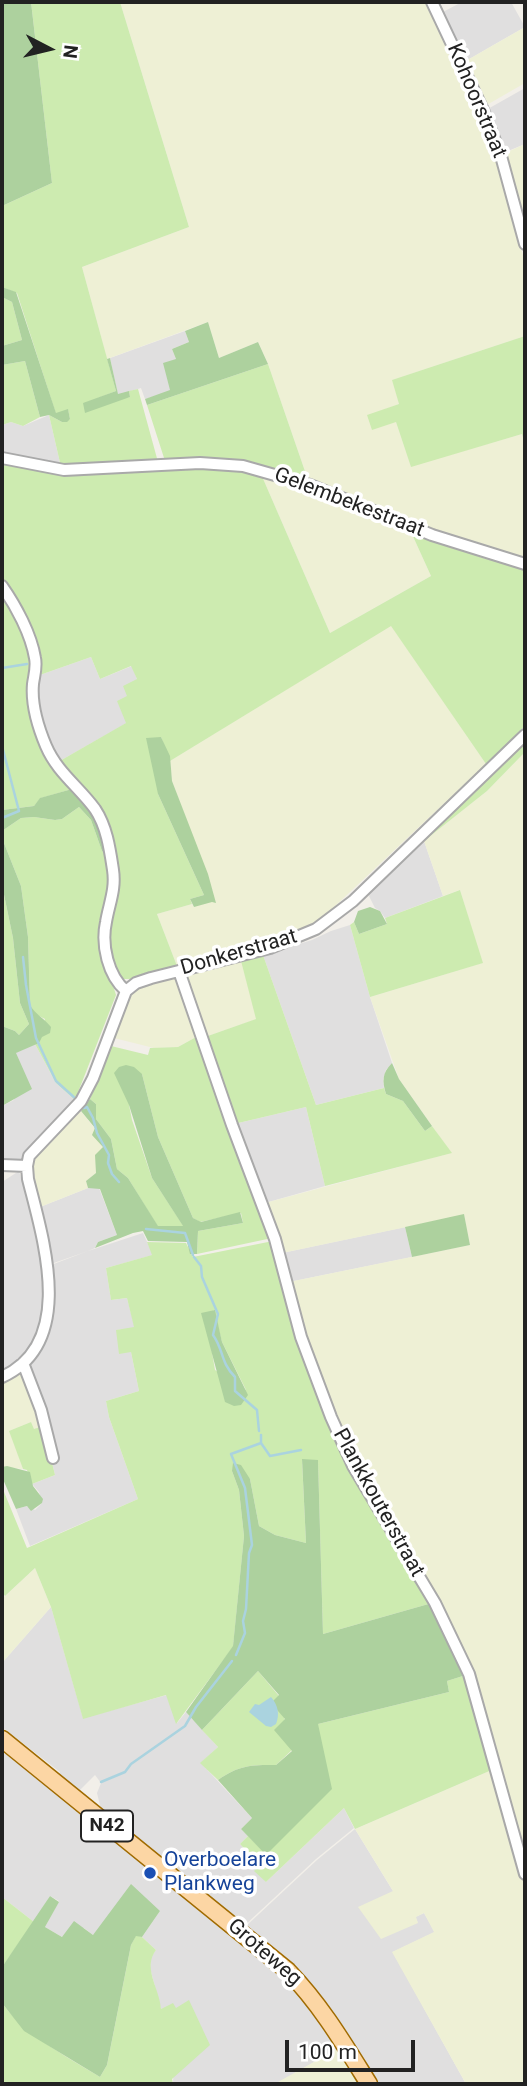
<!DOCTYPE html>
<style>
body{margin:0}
#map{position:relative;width:527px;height:2086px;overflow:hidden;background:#f2efe9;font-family:Roboto,sans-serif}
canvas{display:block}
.frame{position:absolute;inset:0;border:4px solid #222;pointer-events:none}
.north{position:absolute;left:14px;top:14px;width:70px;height:70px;-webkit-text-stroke:5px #fff;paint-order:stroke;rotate:97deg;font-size:19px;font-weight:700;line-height:28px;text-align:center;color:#222}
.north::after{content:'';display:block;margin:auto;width:24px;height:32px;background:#222;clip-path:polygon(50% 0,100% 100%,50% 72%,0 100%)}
.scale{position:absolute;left:285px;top:2040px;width:130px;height:32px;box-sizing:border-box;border:4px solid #222;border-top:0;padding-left:9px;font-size:21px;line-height:24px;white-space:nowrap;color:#222;-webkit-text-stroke:5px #fff;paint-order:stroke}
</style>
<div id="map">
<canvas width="527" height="2086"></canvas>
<div class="frame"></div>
<div class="north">N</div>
<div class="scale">100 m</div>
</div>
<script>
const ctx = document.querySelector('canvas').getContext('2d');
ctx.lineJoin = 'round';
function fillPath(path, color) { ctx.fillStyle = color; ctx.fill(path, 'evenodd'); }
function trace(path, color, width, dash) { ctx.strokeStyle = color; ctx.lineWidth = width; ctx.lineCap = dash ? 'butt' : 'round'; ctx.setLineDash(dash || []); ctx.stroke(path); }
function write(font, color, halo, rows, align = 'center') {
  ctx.font = font + ' Roboto,sans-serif'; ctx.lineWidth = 7; ctx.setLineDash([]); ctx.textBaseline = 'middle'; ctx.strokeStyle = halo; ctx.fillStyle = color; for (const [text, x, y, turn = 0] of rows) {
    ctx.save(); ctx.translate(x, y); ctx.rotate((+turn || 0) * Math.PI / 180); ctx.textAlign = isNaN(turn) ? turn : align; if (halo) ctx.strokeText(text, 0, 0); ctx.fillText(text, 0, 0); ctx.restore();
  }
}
fillPath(new Path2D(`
 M 462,2 L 511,2 L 525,27 L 464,62 L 441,13 Z
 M 525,88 L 525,144 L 503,153 L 486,110 Z
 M 185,331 L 189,342 L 172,349 L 176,359 L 170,391 L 145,399 L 141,388 L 118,395 L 110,358 Z
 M 49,415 L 61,467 L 2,456 L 2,425 L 11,422 L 23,426 Z
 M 91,657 L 100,679 L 132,666 L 137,679 L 127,696 L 127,723 L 58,762 L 37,711 L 37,676 Z
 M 424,841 L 443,896 L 385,918 L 380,911 L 375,908 L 368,894 Z
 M 350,925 L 370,997 L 392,1063 L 386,1070 L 383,1079 L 384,1088 L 316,1105 L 263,955 L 312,940 L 331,931 Z
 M 35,1044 L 56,1083 L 75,1100 L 21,1159 L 11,1163 L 2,1162 L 2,1106 L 14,1100 L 15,1053 Z
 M 306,1107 L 325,1186 L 265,1203 L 234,1124 Z
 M 19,1171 L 39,1240 L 46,1295 L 38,1334 L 20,1361 L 2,1373 L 2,1182 Z
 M 88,1188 L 99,1188 L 117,1235 L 98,1242 L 95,1248 L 88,1251 L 143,1233 L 153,1255 L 106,1268 L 111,1300 L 127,1298 L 135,1328 L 117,1330 L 131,1352 L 139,1391 L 106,1401 L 109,1417 L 138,1499 L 30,1546 L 16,1509 L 27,1506 L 35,1510 L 42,1503 L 39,1492 L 32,1484 L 55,1475 L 28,1366 L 50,1321 L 55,1294 L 51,1265 L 88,1251 L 51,1264 L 40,1207 Z
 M 405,1227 L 412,1257 L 289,1282 L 282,1253 Z
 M 51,1607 L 83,1718 L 167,1695 L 177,1723 L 186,1712 L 218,1747 L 201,1763 L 252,1818 L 241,1829 L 248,1836 L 240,1844 L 260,1865 L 266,1882 L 344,1808 L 354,1828 L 316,1859 L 244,1926 L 101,1809 L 97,1793 L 101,1783 L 95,1775 L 79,1791 L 59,1775 L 60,1772 L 2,1727 L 2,1663 Z
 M 5,1753 L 295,1987 L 339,2048 L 276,2084 L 173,2084 L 176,2008 L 161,2009 L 150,1968 L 151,1957 L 156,1950 L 142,1937 L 160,1911 L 93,1935 L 84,1928 L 62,1937 L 45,1927 L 59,1901 L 50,1896 L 34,1922 L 2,1897 L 2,1758 Z
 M 355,1829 L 393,1891 L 418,1923 L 415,1917 L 424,1913 L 435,1932 L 393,1952 L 466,2084 L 377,2084 L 316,1990 L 245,1927 L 317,1860 Z`), '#e0dfdf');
fillPath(new Path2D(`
 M 120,2 L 425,2 L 486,131 L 505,189 L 525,263 L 525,336 L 393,380 L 399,404 L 367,416 L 396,422 L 411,466 L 522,434 L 525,446 L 525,560 L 483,550 L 308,480 L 268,364 L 258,342 L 219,358 L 208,322 L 107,359 L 82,267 L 189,227 Z
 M 525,27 L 525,83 L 485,106 L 464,62 Z
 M 525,144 L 525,211 L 521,212 L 503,154 Z
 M 261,474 L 315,492 L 411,532 L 431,576 L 330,633 Z
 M 391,625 L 486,764 L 316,924 L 288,938 L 177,966 L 157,914 L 192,904 L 194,907 L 213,892 L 172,781 L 170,761 Z
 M 525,752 L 525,1866 L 472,1673 L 354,1463 L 316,1374 L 289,1282 L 470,1245 L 464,1215 L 282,1253 L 265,1203 L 451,1153 L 399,1079 L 370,997 L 482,963 L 460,890 L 443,896 L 424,841 L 487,791 Z
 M 241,961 L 257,1019 L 205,1037 L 183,978 L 193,973 Z
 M 175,979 L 179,982 L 198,1036 L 178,1047 L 154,1048 L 114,1038 L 127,999 L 133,991 L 164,980 Z
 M 81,1111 L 95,1129 L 103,1147 L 96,1159 L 96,1173 L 86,1181 L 88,1188 L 40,1207 L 32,1161 L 44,1146 Z
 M 21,1370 L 43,1426 L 34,1430 L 31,1422 L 10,1431 L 23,1469 L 2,1467 L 2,1382 Z
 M 35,1568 L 51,1607 L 2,1663 L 2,1599 Z
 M 494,1769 L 525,1882 L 525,2084 L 466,2084 L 392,1952 L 434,1932 L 424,1913 L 416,1917 L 418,1923 L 381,1939 L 358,1907 L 393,1891 L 355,1829 Z
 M 339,2048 L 361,2084 L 276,2084 L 278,2082 Z`), '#eef0d5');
fillPath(new Path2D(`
 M 31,2 L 120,2 L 189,227 L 82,267 L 116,391 L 83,404 L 130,397 L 129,391 L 138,389 L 158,462 L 61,467 L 49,415 L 62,422 L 70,419 L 68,410 L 56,414 L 17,293 L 2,287 L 2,206 L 52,183 Z
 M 2,297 L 12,302 L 22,340 L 2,346 Z
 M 525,336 L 525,446 L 522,434 L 411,467 L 396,422 L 372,430 L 367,415 L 399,404 L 392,380 Z
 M 25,361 L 40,417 L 23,426 L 11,422 L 2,425 L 2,365 Z
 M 268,364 L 308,480 L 283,471 L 239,461 L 165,461 L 147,405 Z
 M 2,461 L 35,470 L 193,467 L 239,470 L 261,474 L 330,633 L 431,576 L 411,532 L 483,558 L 525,568 L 525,726 L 486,764 L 391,626 L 170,761 L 161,737 L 158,794 L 204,895 L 190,899 L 192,904 L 157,914 L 177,966 L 130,979 L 122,979 L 117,973 L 109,947 L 116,856 L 105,813 L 58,762 L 126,723 L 117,701 L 127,696 L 123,686 L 137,679 L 131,666 L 100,679 L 91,657 L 37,676 L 11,592 L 2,580 Z
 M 2,593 L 10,606 L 32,659 L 31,712 L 72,789 L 41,798 L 34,806 L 2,810 Z
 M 525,742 L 525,752 L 487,791 L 424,841 Z
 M 79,807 L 91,820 L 102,851 L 107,856 L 111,883 L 102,951 L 116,995 L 75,1100 L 56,1083 L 35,1044 L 39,1043 L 45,1019 L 35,1014 L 30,1005 L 28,937 L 21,886 L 2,838 L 2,831 L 21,818 L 34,817 L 55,820 L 62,819 Z
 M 2,885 L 13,938 L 20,1003 L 29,1024 L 19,1035 L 15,1031 L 2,1026 Z
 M 460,890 L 483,963 L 370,997 L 350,925 L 354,922 L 359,934 L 387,924 L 385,918 Z
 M 263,955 L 316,1105 L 384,1088 L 386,1094 L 403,1101 L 425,1131 L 432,1126 L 452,1153 L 325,1186 L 306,1107 L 234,1124 L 205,1037 L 256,1019 L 241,961 Z
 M 198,1036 L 272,1238 L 197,1254 L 198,1231 L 243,1223 L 241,1213 L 200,1222 L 193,1218 L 158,1137 L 142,1074 L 129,1105 L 132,1120 L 152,1178 L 184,1227 L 158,1227 L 128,1178 L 117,1169 L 111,1139 L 96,1119 L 96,1104 L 90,1099 L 111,1046 L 148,1055 L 150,1048 L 178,1047 Z
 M 273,1241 L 315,1387 L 432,1603 L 323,1634 L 318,1461 L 302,1460 L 306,1543 L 275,1535 L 259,1526 L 250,1479 L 232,1471 L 239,1490 L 244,1536 L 233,1647 L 176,1724 L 166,1695 L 83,1719 L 51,1607 L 35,1568 L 5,1596 L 2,1592 L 2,1487 L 27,1548 L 138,1499 L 109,1417 L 106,1401 L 139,1391 L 131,1352 L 119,1354 L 116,1330 L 134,1327 L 127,1298 L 111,1300 L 106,1268 L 152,1255 L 147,1242 L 186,1243 L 193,1257 ZM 214,1310 L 222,1342 L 246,1390 L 215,1370 L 210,1341 L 204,1323 Z
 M 31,1422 L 34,1429 L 43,1426 L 55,1475 L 32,1484 L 27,1470 L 23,1469 L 9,1431 Z
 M 258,1671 L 279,1696 L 292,1750 L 276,1765 C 250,1765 240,1765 218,1780 L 200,1763 L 218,1747 L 202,1730 Z
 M 466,1675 L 494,1769 L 355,1829 L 344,1808 L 266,1882 L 254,1871 L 260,1865 L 240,1844 L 248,1836 L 266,1854 L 318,1724 L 449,1692 L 447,1681 Z
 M 2,1897 L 34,1922 L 2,1967 Z
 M 136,1935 L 142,1937 L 156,1950 C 142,1968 160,1989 161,2009 L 173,2003 L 176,2008 L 189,2000 L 210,2045 L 172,2079 L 173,2084 L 2,2084 L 2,2003 C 26,2036 66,2056 100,2077 L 107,2065 L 131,1945 Z`), '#cdebb0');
fillPath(new Path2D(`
 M 2,2 L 31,2 L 52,183 L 2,206 Z
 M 2,287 L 16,292 L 56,413 L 68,409 L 70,419 L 67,422 L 62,422 L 49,415 L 40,417 L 25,361 L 2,365 L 2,346 L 22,340 L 12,302 L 2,297 Z
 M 208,322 L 219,358 L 258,342 L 268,364 L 147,405 L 145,399 L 170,390 L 163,363 L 176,359 L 172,349 L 189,342 L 185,331 Z
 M 110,358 L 118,394 L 129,391 L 130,397 L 85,413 L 83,403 L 116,391 L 107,359 Z
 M 161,737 L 170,756 L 172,781 L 208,874 L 216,903 L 212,902 L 194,907 L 190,899 L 204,895 L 158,794 L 146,738 Z
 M 72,789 C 109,806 107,820 116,856 L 107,856 L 102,851 L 91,820 L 79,807 L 62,819 L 55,820 L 34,817 L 21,818 L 2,831 L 2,810 L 34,806 L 40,798 Z
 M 2,838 L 21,886 L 28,937 L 30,1005 C 36,1015 44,1018 51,1027 L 50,1033 L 42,1037 L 39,1043 L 16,1053 L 32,1089 L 2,1106 L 2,1026 L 15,1031 L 19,1035 L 29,1024 L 20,1003 L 13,938 L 2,885 Z
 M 370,907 L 380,911 L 387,924 L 359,934 L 354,922 L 358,911 Z
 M 392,1063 L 399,1079 L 432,1126 L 425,1131 L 403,1101 L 386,1094 C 382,1081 382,1073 392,1063 Z
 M 126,1065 L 134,1067 L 142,1074 L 158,1137 L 193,1218 L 201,1222 L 240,1212 L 243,1223 L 198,1231 L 197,1254 L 190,1254 L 187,1242 L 148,1241 L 143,1231 L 133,1233 L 95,1248 L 98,1242 L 117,1235 L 100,1189 L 88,1188 L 86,1181 L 96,1173 L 95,1155 L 103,1147 L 92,1135 L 95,1128 L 81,1111 L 90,1099 L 96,1104 L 96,1119 L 111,1139 L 117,1169 L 128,1178 L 158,1226 L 183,1226 L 152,1178 L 129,1105 L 114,1073 L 119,1067 Z
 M 464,1214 L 470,1245 L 412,1257 L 405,1227 Z
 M 215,1310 L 222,1342 L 248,1395 L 241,1405 L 234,1406 L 225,1402 L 201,1313 Z
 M 302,1459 L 318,1460 L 323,1634 L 432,1603 L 466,1675 L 447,1681 L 449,1692 L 318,1724 L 332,1789 L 266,1855 L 241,1829 L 252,1818 L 218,1780 C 240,1765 250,1765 276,1765 L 292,1751 L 274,1730 L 285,1719 L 271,1703 L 279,1695 L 258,1671 L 202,1730 L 186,1712 L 233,1646 L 244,1536 L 239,1490 L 232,1471 L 233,1463 L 241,1465 L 250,1479 L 259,1526 L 275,1535 L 306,1543 Z
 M 7,1466 L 30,1472 L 33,1486 L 43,1499 L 42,1503 L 31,1511 L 27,1506 L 16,1509 L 2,1477 L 2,1467 Z
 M 131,1884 L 160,1911 L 142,1937 L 136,1936 L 131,1945 L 107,2065 L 100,2077 L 24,2031 L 2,2003 L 2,1967 L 50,1896 L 59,1902 L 45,1927 L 62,1937 L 74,1921 L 93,1935 Z`), '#add19e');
fillPath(new Path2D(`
 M 271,1697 C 278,1705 280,1714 276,1724 L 271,1727 L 266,1726 L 249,1712 L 255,1704 L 259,1705 Z`), '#aad3df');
trace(new Path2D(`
 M 2,668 L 27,664
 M 2,746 L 19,811 L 2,818
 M 23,957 L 26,985 L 36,1038 L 56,1081 L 76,1099
 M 84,1108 L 87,1107 L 93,1118 L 97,1133 L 109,1155 L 108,1163 L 112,1174 L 119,1182
 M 146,1229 L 185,1233 L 193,1255
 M 194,1257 L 201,1266 L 202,1277 L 218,1314 L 213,1335 C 224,1350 220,1362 235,1377 L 235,1391 L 257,1410 L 259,1431
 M 261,1443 L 270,1456 L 301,1450
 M 236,1655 L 245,1633 L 243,1621 L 246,1609 L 249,1553 L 252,1545 L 245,1488 L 231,1454 L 261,1443 L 261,1435
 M 101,1782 L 125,1772 L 131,1764 L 185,1726 L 196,1707 L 232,1661`), '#aad3df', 2.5);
const minor = new Path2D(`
 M 432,2 L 483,110 L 501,156 L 525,244
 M 2,458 L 64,470 L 200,463 L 243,466 L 310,485 L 432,535 L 525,564
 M 2,586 C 16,606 31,634 35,658 C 37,667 34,676 33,684 C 31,706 38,727 46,746 C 57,772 79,787 95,809 C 107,827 110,850 113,870 C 116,889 109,904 106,922 C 101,945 108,976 126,991
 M 179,971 L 232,1125 L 275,1239 L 301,1337 L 331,1417 L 353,1466 L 435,1603 L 469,1674 L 525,1874
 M 2,1165 L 27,1166
 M 23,1363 L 41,1410 L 53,1458
 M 2,1377 C 77,1343 43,1239 28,1179 L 27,1166 L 29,1156 L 81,1101 L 93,1078 L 126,991 L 136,983 L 151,978 L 270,948 L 316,929 L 353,901 L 525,735`);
const primary = new Path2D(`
 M 2,1739 L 288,1971 C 321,2005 344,2044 369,2084`);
trace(minor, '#a9a9a9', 14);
trace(primary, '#a06b00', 19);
trace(minor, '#fff', 10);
trace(primary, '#fcd6a4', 16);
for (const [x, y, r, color] of [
 [150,1873,7,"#1a4fb4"]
]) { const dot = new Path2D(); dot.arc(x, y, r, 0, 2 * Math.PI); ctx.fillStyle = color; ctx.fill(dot); trace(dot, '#fff', 2.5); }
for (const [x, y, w] of [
 [107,1826,52]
]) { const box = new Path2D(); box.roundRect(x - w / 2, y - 15.5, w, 31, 5); ctx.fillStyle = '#fff'; ctx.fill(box); trace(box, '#222', 2); }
write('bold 19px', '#222', null, [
 ["N42",107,1826]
]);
write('21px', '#222', '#fff', [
 ["Kohoorstraat",476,101,67],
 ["Gelembekestraat",349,503,21],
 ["Donkerstraat",239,953,-16],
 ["Plankkouterstraat",378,1503,61],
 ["Groteweg",264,1953,41]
]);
write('21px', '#164399', '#fff', [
 ["Overboelare",164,1861],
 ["Plankweg",164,1885]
], 'left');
</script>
